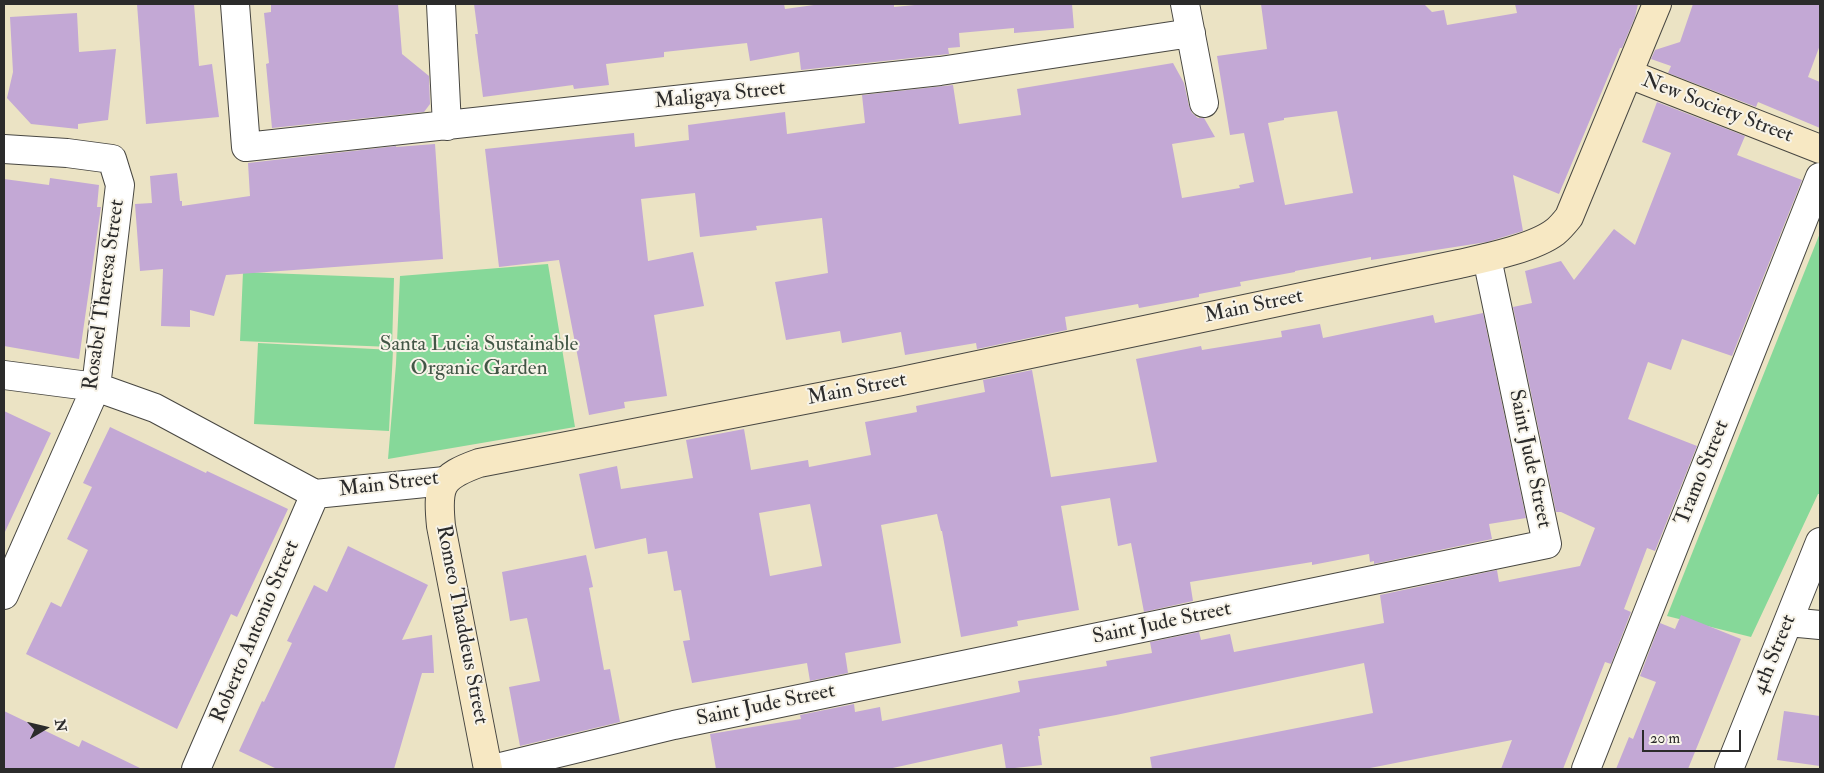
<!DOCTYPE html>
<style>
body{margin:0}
#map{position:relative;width:1824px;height:773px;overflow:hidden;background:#ebe3c4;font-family:"IM FELL Double Pica",serif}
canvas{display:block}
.frame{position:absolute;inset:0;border:5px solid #2b2b2b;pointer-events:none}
.north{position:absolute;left:20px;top:703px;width:50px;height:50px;-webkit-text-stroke:4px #f7f3e8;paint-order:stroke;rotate:81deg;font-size:14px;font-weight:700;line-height:20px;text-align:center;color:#2b2b2b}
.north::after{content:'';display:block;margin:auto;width:18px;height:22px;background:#2b2b2b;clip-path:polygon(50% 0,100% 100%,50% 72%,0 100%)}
.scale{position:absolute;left:1642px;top:730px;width:99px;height:22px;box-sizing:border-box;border:2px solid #2b2b2b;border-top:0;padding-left:6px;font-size:15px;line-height:18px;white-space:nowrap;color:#2b2b2b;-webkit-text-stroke:4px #f7f3e8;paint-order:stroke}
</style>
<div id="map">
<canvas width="1824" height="773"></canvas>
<div class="frame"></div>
<div class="north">N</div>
<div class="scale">20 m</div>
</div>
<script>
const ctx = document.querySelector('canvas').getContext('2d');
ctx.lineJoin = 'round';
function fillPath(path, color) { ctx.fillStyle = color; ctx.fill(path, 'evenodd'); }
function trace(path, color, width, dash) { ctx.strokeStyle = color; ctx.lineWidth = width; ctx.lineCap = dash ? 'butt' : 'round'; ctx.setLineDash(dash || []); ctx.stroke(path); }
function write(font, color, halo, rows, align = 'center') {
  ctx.font = font + ' "IM FELL Double Pica",serif'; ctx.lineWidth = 4; ctx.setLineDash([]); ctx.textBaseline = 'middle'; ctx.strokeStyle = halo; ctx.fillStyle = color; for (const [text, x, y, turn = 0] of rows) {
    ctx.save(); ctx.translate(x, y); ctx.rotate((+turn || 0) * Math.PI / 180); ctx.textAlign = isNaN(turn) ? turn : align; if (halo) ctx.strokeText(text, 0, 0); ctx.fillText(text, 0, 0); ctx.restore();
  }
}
fillPath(new Path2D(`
 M 1820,233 L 1820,494 L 1818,494 L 1751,637 L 1667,616 Z
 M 548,264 L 575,427 L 388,459 L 396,364 L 400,276 Z
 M 243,272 L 394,278 L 392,347 L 240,341 Z
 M 258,343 L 393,350 L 389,431 L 254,424 Z`), '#86d899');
fillPath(new Path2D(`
 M 137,4 L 194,4 L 199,66 L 212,64 L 219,117 L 146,124 Z
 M 271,4 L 398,4 L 402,54 L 429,76 L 430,104 L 424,112 L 272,128 L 266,64 L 269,63 L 264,13 L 271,12 Z
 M 474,4 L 784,4 L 785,9 L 821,4 L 894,4 L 894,7 L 925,4 L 1072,4 L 1074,28 L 1014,33 L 1014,28 L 959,33 L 960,47 L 948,48 L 949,54 L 801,70 L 799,52 L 750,61 L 747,43 L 664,52 L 664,57 L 606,64 L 609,85 L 574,89 L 573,85 L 483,97 L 475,34 L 478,34 Z
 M 1261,4 L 1424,4 L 1432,12 L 1444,10 L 1447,25 L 1517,13 L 1515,4 L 1638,4 L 1635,17 L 1622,48 L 1620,48 L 1559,194 L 1513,175 L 1523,231 L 1487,242 L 1371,260 L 1371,257 L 1295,271 L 1295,272 L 1240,282 L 1241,286 L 1199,294 L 1199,297 L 1139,308 L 1138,304 L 1065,317 L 1067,330 L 977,349 L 976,343 L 905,355 L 901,332 L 842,343 L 840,331 L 786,340 L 775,282 L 828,273 L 822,218 L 756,226 L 757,230 L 700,237 L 695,193 L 641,199 L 648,261 L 693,252 L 704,306 L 654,315 L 667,396 L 624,402 L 625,408 L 589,415 L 559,260 L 499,267 L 485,149 L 634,133 L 635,147 L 689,140 L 688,125 L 785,112 L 787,134 L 865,123 L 862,95 L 953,85 L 959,124 L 1021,115 L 1017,89 L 1173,63 L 1184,83 L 1189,106 L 1192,113 L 1198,118 L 1204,118 L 1215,137 L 1172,144 L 1182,198 L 1240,188 L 1239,185 L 1254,182 L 1244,133 L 1230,135 L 1217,56 L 1267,49 ZM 1337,111 L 1353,193 L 1285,205 L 1268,123 L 1284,120 L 1284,118 Z
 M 1693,4 L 1820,4 L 1820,45 L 1808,77 L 1820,82 L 1820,128 L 1758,102 L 1756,107 L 1668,73 L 1671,66 L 1651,59 L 1655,50 L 1680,42 Z
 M 77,13 L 79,52 L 116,49 L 108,120 L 78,124 L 78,129 L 31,124 L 7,98 L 13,72 L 10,17 Z
 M 1657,102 L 1745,136 L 1737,155 L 1802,180 L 1732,356 L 1682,339 L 1671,370 L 1648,362 L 1628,419 L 1697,446 L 1655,551 L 1647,548 L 1624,609 L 1631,612 L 1611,664 L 1605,662 L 1563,769 L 1501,769 L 1512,740 L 1365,769 L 1152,769 L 1150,757 L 1373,713 L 1364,663 L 1116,715 L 1039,729 L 1040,736 L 1038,736 L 1042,765 L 1006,769 L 1002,744 L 888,769 L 716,769 L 710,734 L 801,719 L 800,715 L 854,704 L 855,712 L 880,707 L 882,721 L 1020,692 L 1018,681 L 1107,666 L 1106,661 L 1152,653 L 1150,642 L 1199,632 L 1201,640 L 1230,634 L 1234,652 L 1384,623 L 1380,595 L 1497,570 L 1499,582 L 1580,566 L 1595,528 L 1561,512 L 1556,512 L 1513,307 L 1532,303 L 1525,271 L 1561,261 L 1574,280 L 1614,229 L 1635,245 L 1671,153 L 1642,142 Z
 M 435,144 L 443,259 L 226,275 L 214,316 L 190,310 L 190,327 L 161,326 L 163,269 L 140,271 L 135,204 L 152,203 L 150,176 L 177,173 L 180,201 L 182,201 L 182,206 L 250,196 L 248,163 L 396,146 L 396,147 Z
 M 50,178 L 99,185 L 97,207 L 101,207 L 79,359 L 4,346 L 4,179 L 49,185 Z
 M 1483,313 L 1526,518 L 1489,524 L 1492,539 L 1374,564 L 1374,561 L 1370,562 L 1369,554 L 1312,565 L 1312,562 L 1190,582 L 1193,601 L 1144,612 L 1131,543 L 1118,546 L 1110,498 L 1061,506 L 1079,610 L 1017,621 L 1018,626 L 961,637 L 942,531 L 941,531 L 937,514 L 881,525 L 901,643 L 845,653 L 848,673 L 810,681 L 807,663 L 692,683 L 683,641 L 690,640 L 681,590 L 674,591 L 667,551 L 648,554 L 646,538 L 595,549 L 579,474 L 617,466 L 621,489 L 693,478 L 686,440 L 744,429 L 751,470 L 808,460 L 809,467 L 871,455 L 865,422 L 917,412 L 916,406 L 985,392 L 983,380 L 1032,370 L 1051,477 L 1157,462 L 1136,359 L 1201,346 L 1202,350 L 1282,337 L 1281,331 L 1320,324 L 1323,338 L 1433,315 L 1435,323 ZM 810,504 L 822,566 L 770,576 L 759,513 Z
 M 4,411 L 51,433 L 4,534 Z
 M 110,427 L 206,473 L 207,471 L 288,509 L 237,617 L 231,614 L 177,729 L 26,654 L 51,602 L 61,607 L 88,550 L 67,539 L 92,487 L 83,483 Z
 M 348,546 L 428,585 L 402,640 L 432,635 L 434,673 L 422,673 L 394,769 L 277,769 L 239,751 L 262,701 L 264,702 L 292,643 L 287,641 L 314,585 L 327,592 Z
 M 586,555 L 593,587 L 589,588 L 604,670 L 610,669 L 620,722 L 520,746 L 509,687 L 540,681 L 527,618 L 510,621 L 502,572 Z
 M 1681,615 L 1741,639 L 1688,769 L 1616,769 L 1629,737 L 1633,739 L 1656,682 L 1640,676 L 1660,623 L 1675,629 Z
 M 4,711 L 79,747 L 82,740 L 142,769 L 4,769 Z
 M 1784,711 L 1820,716 L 1820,766 L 1777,760 Z`), '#c3a8d5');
const street = new Path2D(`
 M 235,4 L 246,147 L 940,71 L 1191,33
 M 441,4 L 447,126
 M 1185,4 L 1204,103
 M 4,149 L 67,153 L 112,159 L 120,185 L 96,387 L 4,595
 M 4,375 L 96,387 L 155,408 L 315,494 L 445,481
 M 1788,622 L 1820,625
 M 196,769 L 315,494
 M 492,769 L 674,725 L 1547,544 L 1487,258
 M 1586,769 L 1820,177
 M 1729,769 L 1820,542`);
const secondary = new Path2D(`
 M 1629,74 L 1820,149
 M 488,769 L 441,526 C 437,485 440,477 479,463 L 897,382 L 1459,264 C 1486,258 1534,248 1555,232 C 1560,228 1565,222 1569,217 L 1657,4`);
trace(street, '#484742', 30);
trace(secondary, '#484742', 30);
trace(street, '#fff', 28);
trace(secondary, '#f7e8c3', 28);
write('21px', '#2b2b2b', '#f7f3e8', [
 ["Maligaya Street",720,96,-6],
 ["New Society Street",1717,109,21],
 ["Rosabel Theresa Street",105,295,-82],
 ["Main Street",1254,307,-12],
 ["Main Street",857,390,-11],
 ["Saint Jude Street",1529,459,78],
 ["Tramo Street",1703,473,-68],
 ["Main Street",389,485,-7],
 ["Saint Jude Street",1162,624,-12],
 ["Romeo Thaddeus Street",461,625,79],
 ["Roberto Antonio Street",256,632,-67],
 ["4th Street",1775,655,-68],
 ["Saint Jude Street",766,706,-12]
]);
write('21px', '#425646', '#f7f3e8', [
 ["Santa Lucia Sustainable",479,345],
 ["Organic Garden",479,369]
]);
</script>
